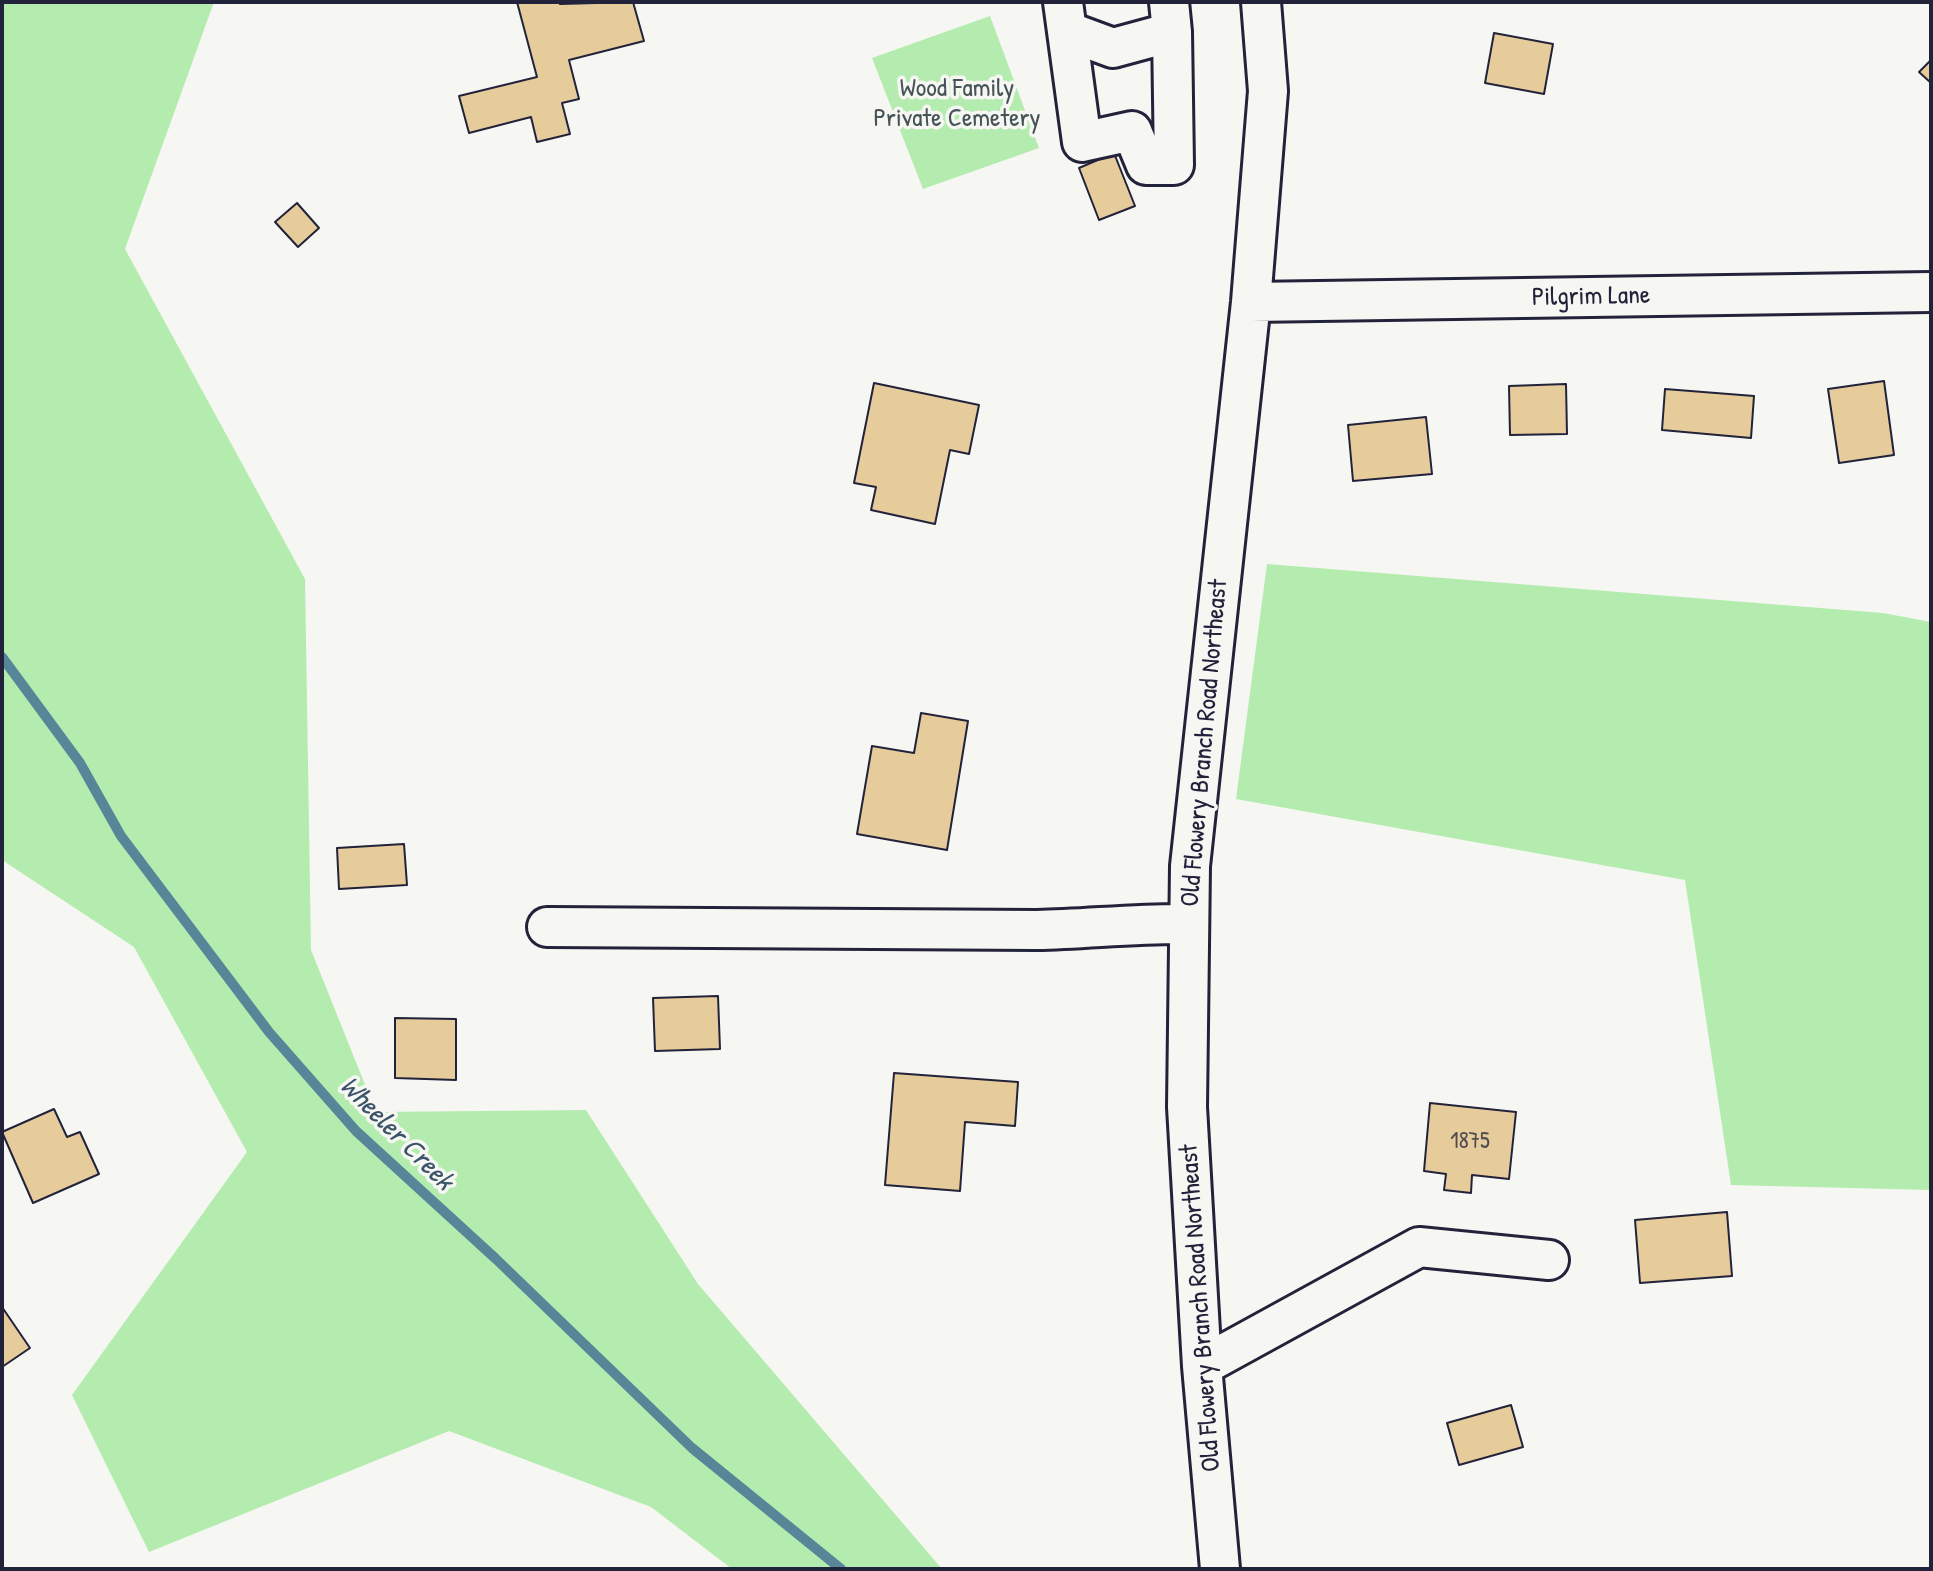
<!DOCTYPE html>
<style>
body{margin:0}
#map{position:relative;width:1933px;height:1571px;overflow:hidden;background:#f6f6f2;font-family:"Patrick Hand",sans-serif}
canvas{display:block}
.frame{position:absolute;inset:0;border:4px solid #22223b;pointer-events:none}
</style>
<div id="map">
<canvas width="1933" height="1571"></canvas>
<div class="frame"></div>
</div>
<script>
const ctx = document.querySelector('canvas').getContext('2d');
ctx.lineJoin = 'round';
function fillPath(path, color) { ctx.fillStyle = color; ctx.fill(path, 'evenodd'); }
function trace(path, color, width, dash) { ctx.strokeStyle = color; ctx.lineWidth = width; ctx.lineCap = dash ? 'butt' : 'round'; ctx.setLineDash(dash || []); ctx.stroke(path); }
function write(font, color, halo, rows, align = 'center') {
  ctx.font = font + ' "Patrick Hand",sans-serif'; ctx.lineWidth = 7; ctx.setLineDash([]); ctx.textBaseline = 'middle'; ctx.strokeStyle = halo; ctx.fillStyle = color; for (const [text, x, y, turn = 0] of rows) {
    ctx.save(); ctx.translate(x, y); ctx.rotate((+turn || 0) * Math.PI / 180); ctx.textAlign = isNaN(turn) ? turn : align; if (halo) ctx.strokeText(text, 0, 0); ctx.fillText(text, 0, 0); ctx.restore();
  }
}
fillPath(new Path2D(`
 M 2,2 L 214,2 L 125,249 L 305,579 L 311,950 L 376,1112 L 586,1110 L 698,1284 L 942,1569 L 732,1569 L 651,1507 L 449,1431 L 149,1552 L 72,1395 L 247,1152 L 134,947 L 2,860 Z
 M 990,16 L 1039,148 L 923,189 L 872,58 Z
 M 1267,564 L 1883,613 L 1931,622 L 1931,1190 L 1731,1185 L 1685,880 L 1236,799 Z`), '#b4ecaf');
trace(new Path2D(`
 M 2,657 L 80,763 L 121,836 L 269,1032 L 356,1131 L 496,1259 L 692,1448 L 841,1569`), '#578699', 10);
const building = new Path2D(`
 M 517,2 L 559,2 L 560,4 L 633,2 L 644,41 L 569,60 L 579,99 L 562,103 L 570,134 L 537,142 L 531,117 L 469,133 L 459,96 L 537,77 Z
 M 1494,33 L 1553,44 L 1544,94 L 1485,83 Z
 M 1931,60 L 1931,83 L 1919,72 Z
 M 1114,153 L 1135,206 L 1099,220 L 1079,168 Z
 M 297,203 L 319,228 L 298,247 L 275,222 Z
 M 1884,381 L 1894,455 L 1839,463 L 1828,389 Z
 M 874,383 L 979,405 L 969,454 L 950,450 L 935,524 L 871,510 L 876,487 L 854,483 Z
 M 1566,384 L 1567,434 L 1510,435 L 1509,386 Z
 M 1665,389 L 1754,396 L 1751,438 L 1662,430 Z
 M 1426,417 L 1432,474 L 1353,481 L 1348,425 Z
 M 921,713 L 968,721 L 947,850 L 857,834 L 872,746 L 914,753 Z
 M 404,844 L 407,885 L 339,889 L 337,848 Z
 M 718,996 L 720,1049 L 655,1051 L 653,998 Z
 M 395,1018 L 456,1019 L 456,1080 L 395,1078 Z
 M 894,1073 L 1018,1082 L 1015,1126 L 965,1122 L 960,1191 L 885,1185 Z
 M 1430,1103 L 1516,1112 L 1509,1179 L 1472,1175 L 1471,1193 L 1444,1190 L 1446,1174 L 1424,1171 Z
 M 54,1109 L 67,1137 L 80,1132 L 99,1174 L 33,1203 L 2,1132 Z
 M 1727,1212 L 1732,1276 L 1640,1283 L 1635,1220 Z
 M 2,1307 L 30,1348 L 2,1367 Z
 M 1511,1405 L 1523,1447 L 1459,1465 L 1447,1423 Z`);
fillPath(building, '#e6cc9b');
trace(building, '#22223b', 2);
const minor = new Path2D(`
 M 1063,2 L 1082,142 L 1132,131 L 1146,165 L 1174,165 L 1172,32 L 1169,2
 M 1067,31 L 1113,48 L 1172,32
 M 1251,302 L 1931,292
 M 547,927 L 1037,930 C 1088,929 1138,923 1189,924
 M 1202,1366 L 1419,1247 L 1549,1260
 M 1220,1569 L 1202,1366 L 1187,1107 L 1190,866 L 1251,302 L 1268,91 L 1261,2`);
trace(minor, '#22223b', 44);
trace(minor, '#f6f6f2', 38);
write('23px', '#534c53', null, [
 ["1875",1470,1142]
]);
write('26px', '#465458', '#f6f6f2', [
 ["Wood Family",957,89],
 ["Private Cemetery",957,119]
]);
write('26px', '#22223b', '#f6f6f2', [
 ["Pilgrim Lane",1591,297,-1],
 ["Old Flowery Branch Road Northeast",1205,743,-85],
 ["Old Flowery Branch Road Northeast",1201,1308,-94]
]);
write('italic 28px', '#3c546a', '#f6f6f2', [
 ["Wheeler Creek",396,1134,45]
]);
</script>
